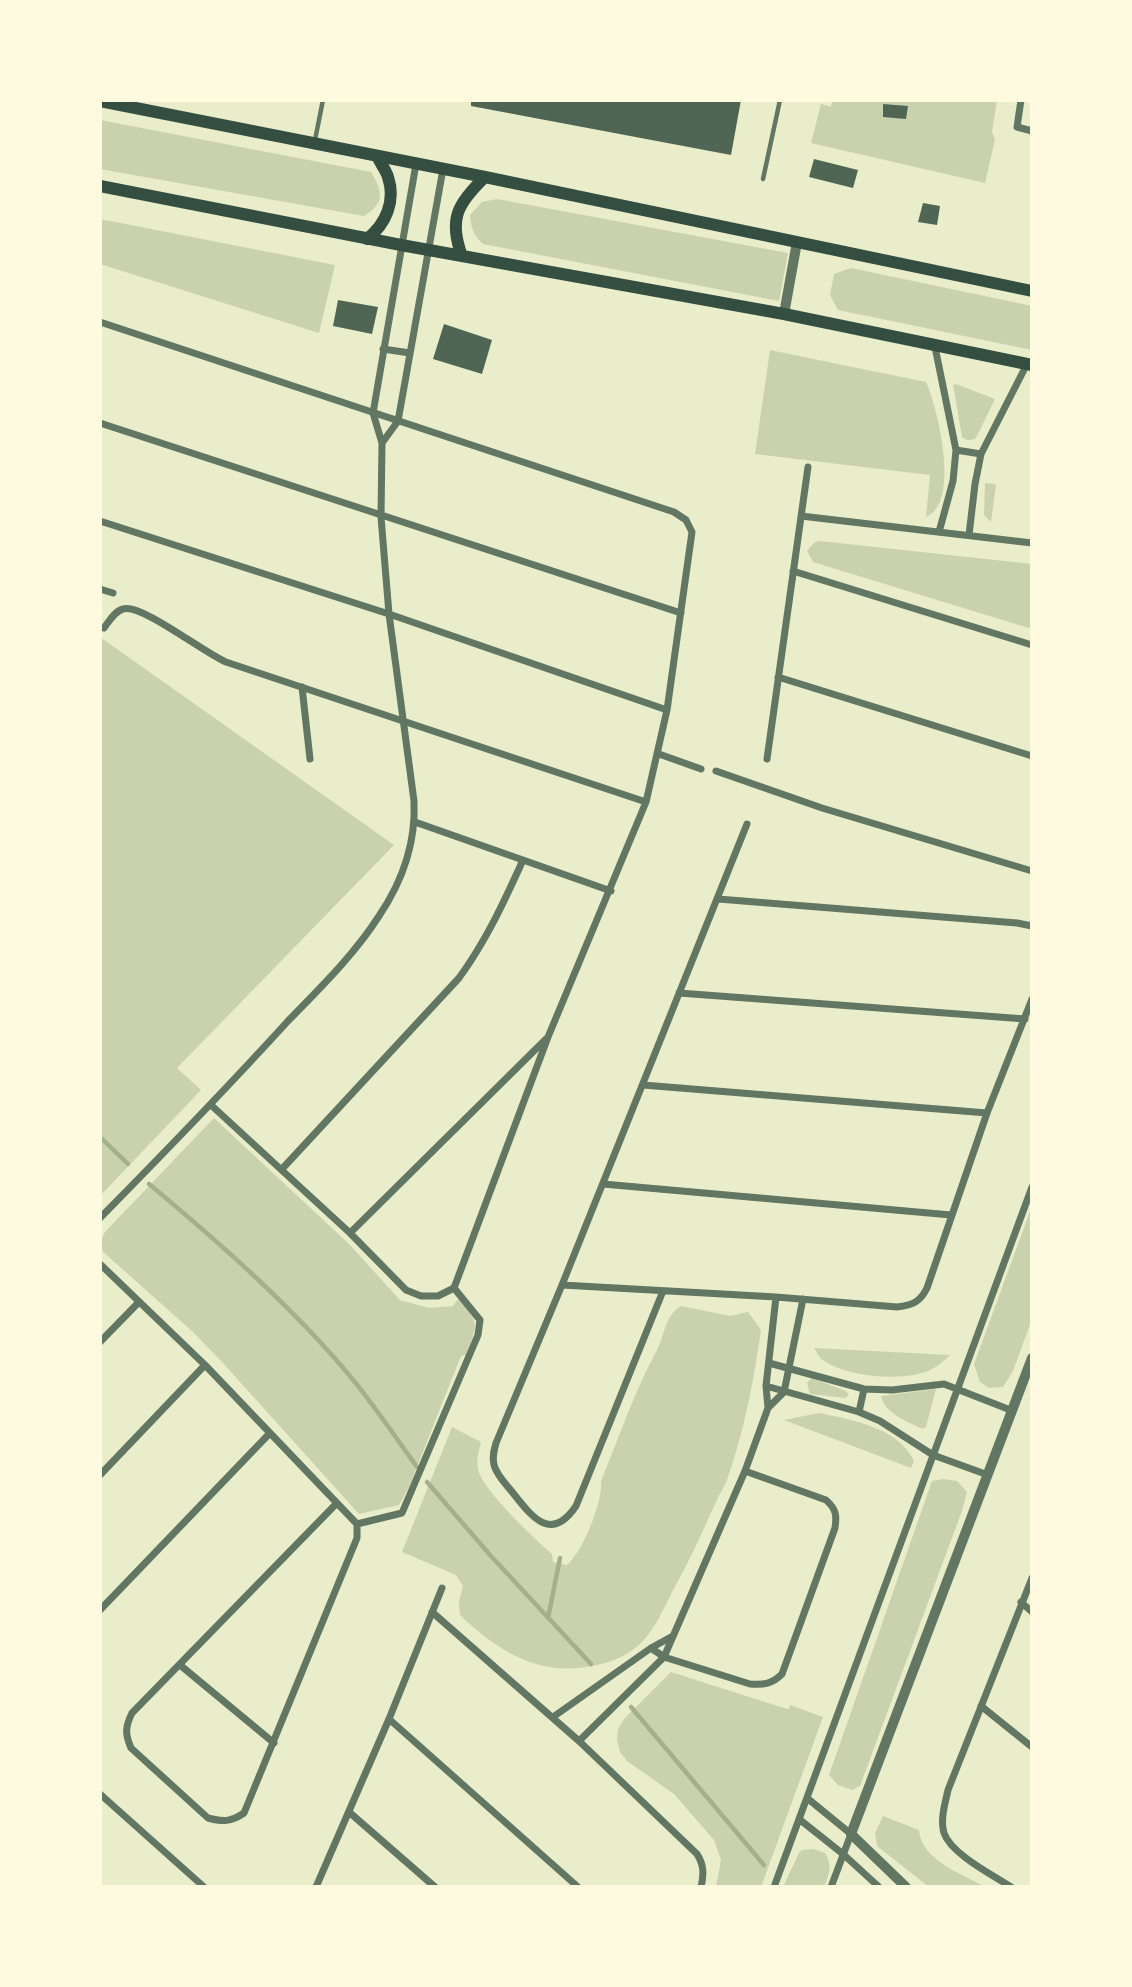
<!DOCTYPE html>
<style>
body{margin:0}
#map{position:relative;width:1132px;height:1987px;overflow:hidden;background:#e9edc9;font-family:"Roboto Condensed",sans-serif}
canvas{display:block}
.frame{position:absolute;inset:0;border:102px solid #fefae0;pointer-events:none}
</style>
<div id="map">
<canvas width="1132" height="1987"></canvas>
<div class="frame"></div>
</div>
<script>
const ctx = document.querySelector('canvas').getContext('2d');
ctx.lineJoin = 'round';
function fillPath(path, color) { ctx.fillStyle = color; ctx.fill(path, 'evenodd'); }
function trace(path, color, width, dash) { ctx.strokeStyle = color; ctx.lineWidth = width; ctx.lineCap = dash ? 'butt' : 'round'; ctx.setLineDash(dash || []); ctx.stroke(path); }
fillPath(new Path2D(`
 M 832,100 L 997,100 L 992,132 L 995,140 L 985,183 L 811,143 L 821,104 L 831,107 Z
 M 100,120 L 371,172 C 383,192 385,203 364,216 L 100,169 Z
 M 497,199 L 788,253 L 779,301 L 483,244 C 473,235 471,227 470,215 L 482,202 Z
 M 100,219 L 335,265 L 319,333 L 100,264 Z
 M 851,268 L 1032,306 L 1032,350 L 838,310 L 830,295 L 834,274 Z
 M 770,350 L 926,382 C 938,409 961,503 926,517 L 930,475 L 755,454 Z
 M 956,384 L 995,399 L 976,438 C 971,441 967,441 962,437 L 954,390 L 953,385 Z
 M 985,483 L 996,484 L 991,522 L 984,515 Z
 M 820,541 L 1032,564 L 1032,629 L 813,562 L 807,551 L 815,542 Z
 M 100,637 L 394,845 L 177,1068 L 201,1090 L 100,1196 Z
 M 214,1118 L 349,1244 L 400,1300 L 429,1308 L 453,1306 L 458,1299 C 481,1324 477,1324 466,1355 L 461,1356 L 409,1487 L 399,1505 L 359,1514 L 222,1362 L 193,1332 L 101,1250 L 100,1242 L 105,1232 Z
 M 1032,1206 L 1032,1319 L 1013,1371 L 1003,1387 L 989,1388 L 980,1382 L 974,1364 Z
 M 681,1306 L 730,1316 L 748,1312 L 761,1330 C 754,1380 744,1432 727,1480 C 724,1488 718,1496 715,1504 C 702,1533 689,1562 673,1590 C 664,1608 654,1631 640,1644 C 628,1655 612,1662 597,1665 C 541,1678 500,1653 460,1615 L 459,1602 L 463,1586 L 456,1575 L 402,1552 L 452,1427 L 481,1442 C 478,1453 475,1464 480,1475 C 490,1496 533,1538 552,1554 L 553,1562 L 567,1565 C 583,1551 603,1502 601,1481 C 619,1438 634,1392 656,1352 C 665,1336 664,1316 681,1306 Z
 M 814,1348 L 950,1355 C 943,1362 932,1371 922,1373 C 895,1381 847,1376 824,1361 C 819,1358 817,1352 814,1348 Z
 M 812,1378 L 846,1391 L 849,1395 L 845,1398 L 810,1394 L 807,1383 Z
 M 936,1389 L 926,1427 L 922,1429 C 907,1421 885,1414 881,1396 Z
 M 819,1413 C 852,1420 898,1427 914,1461 L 911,1468 L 784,1420 Z
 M 943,1479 L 957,1481 L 967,1492 L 962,1511 L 860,1786 L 852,1790 L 838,1785 L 829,1775 L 932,1481 Z
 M 671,1672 L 784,1708 L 789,1709 L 790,1705 L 823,1717 L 761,1887 L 716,1887 L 721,1860 L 714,1840 L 674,1794 L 627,1761 L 620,1752 L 617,1740 L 618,1729 L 624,1719 Z
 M 883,1816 L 919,1830 C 921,1860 963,1875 986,1887 L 929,1887 L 877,1846 L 875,1833 Z
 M 813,1849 L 825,1853 C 833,1866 829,1874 824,1887 L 783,1887 L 799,1853 L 802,1850 Z`), '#cad2ad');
trace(new Path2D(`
 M 100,1137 L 128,1164
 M 149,1184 C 220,1243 296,1310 354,1381 C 376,1408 396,1438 417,1467
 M 427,1482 L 491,1556 L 591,1664
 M 548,1618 L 560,1558
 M 631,1707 L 764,1865`), '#a3b18a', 4.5);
fillPath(new Path2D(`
 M 471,100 L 741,100 L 731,155 L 471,106 Z
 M 883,104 L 908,106 L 906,119 L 883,117 Z
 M 814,159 L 858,170 L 853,188 L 809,177 Z
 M 923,203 L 940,206 L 937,225 L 918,222 Z
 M 338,300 L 378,307 L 372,334 L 333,326 Z
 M 444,324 L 492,340 L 482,374 L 433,359 Z`), '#4f6655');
trace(new Path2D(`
 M 315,140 L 323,100
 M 763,179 L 780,100`), '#617663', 4.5);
trace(new Path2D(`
 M 1021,100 L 1017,127 L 1032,131
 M 100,322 L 674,512 L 686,520 L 692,532 L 667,710 L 646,802 L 548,1037 L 454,1288 L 438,1296 L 421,1296 L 406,1290 L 350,1233 L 211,1105
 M 935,347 L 956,450 L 953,481 L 939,532
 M 383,349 L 410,353
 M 100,423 L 681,613
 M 382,443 L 398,421 L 443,169
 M 956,450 L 981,454
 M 801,516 L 1032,543
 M 100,521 L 389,614 L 667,710
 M 969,535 L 975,484 L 981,454 L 1027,364
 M 793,571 L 1032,645
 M 100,589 L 113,593
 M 104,628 C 109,621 115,611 123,609 C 141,603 204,653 226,662 L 646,802
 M 778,677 L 1032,756
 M 302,687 L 310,759
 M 659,754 L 701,769
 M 767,759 L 808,467
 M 716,771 L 822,808 L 1032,871
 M 415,822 L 611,891
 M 718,899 L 1017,923 L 1032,926
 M 679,993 L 1025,1019
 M 643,1085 L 987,1113
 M 282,1169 L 459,978 C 486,941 504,902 523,860
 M 603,1184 L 951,1215
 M 100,1218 C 164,1153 227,1088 288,1021 C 320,988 354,955 379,916 C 402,882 416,842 414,801 L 389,614 L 381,517 L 382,443 L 373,413 L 416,164
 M 350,1233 L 546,1039
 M 100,1264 L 205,1365 L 357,1524
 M 562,1285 L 776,1297 L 897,1307 C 913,1305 920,1302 927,1288 L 987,1113 L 1032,999
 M 663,1291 L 576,1506 C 551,1543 532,1517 513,1493 C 506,1484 497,1476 494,1465 C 492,1457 494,1450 496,1443 L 562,1285 L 747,824
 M 100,1342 L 139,1302
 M 769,1363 L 864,1389 L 892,1390 L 944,1384 L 1013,1411
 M 766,1386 L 859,1412 L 880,1421 L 933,1455 L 988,1475
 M 768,1408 L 766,1386 L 776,1297
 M 859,1412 L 864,1389
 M 100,1475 L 205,1365
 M 336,1504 L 132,1713 C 125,1727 125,1734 131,1748 L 208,1818 C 223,1822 231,1822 244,1813 L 357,1538 L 357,1524
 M 357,1524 L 402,1513 L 478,1335 L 480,1320 L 454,1288
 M 1021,1602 L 1032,1612
 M 100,1610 L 270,1433
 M 432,1612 L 579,1741 L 697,1854 C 704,1865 704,1874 701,1887
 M 651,1648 L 664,1657 L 750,1684 C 764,1685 772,1684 782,1674 L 835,1528 C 837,1515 836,1509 826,1500 L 745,1471
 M 180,1665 L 274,1743
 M 981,1706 L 1032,1747
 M 553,1717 L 651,1648 L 671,1637
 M 389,1719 L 578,1887
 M 579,1741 L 664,1657 L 745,1471 L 768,1408 L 784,1392 L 803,1299
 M 100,1794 L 204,1887
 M 807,1798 L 851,1834 L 831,1887
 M 349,1812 L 435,1887
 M 799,1819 L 843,1854 L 879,1887
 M 316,1887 L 389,1719 L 442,1588
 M 774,1887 L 1032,1187
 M 1011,1887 C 993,1875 951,1854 944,1833 C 940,1819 945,1804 948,1790 L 1032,1578`), '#617663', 7);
trace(new Path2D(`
 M 784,314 L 797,242
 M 906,1887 L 851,1834 L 1032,1358`), '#617663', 10);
trace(new Path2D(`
 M 100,101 L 485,177 L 1032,291
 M 100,186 L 401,245 L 784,314 L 1032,365
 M 367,239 C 386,224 396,201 388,177 C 386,170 380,163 377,156
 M 462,256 C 448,219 458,203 485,177`), '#344e41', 12);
</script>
